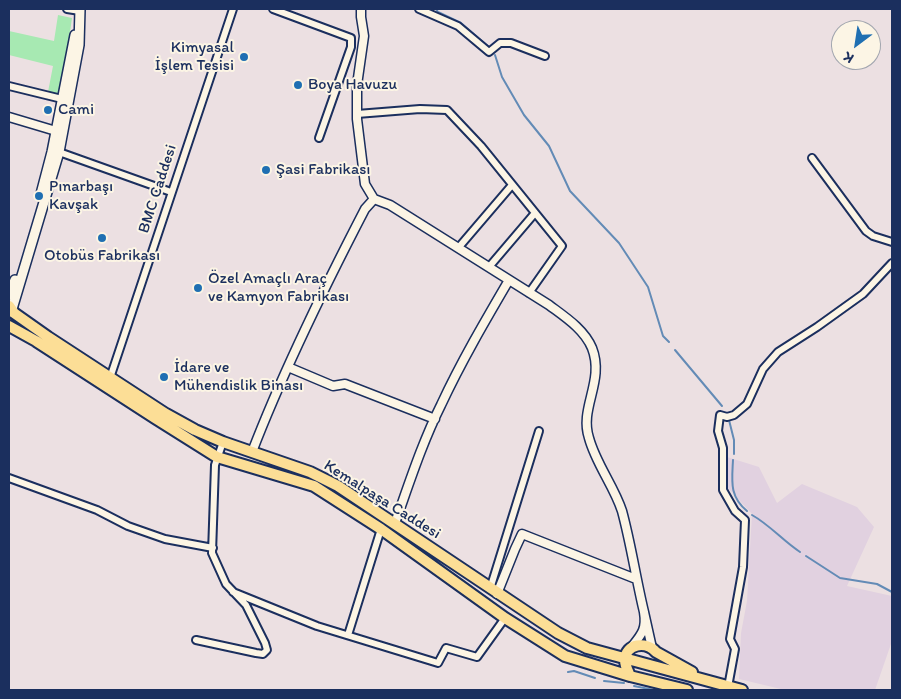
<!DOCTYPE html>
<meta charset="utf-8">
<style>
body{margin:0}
#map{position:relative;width:901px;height:699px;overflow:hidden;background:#ece0e2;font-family:Itim,sans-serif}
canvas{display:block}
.frame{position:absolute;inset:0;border:10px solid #1b2f5e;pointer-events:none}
.north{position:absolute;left:831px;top:20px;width:50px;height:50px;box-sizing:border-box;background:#fcf5e5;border:1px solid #a2a6af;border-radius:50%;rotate:211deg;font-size:14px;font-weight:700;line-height:20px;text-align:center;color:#1b2f5e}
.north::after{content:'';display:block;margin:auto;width:18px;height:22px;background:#1f6fb2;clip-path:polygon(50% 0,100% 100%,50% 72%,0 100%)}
</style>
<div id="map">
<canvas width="901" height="699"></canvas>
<div class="frame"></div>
<div class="north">K</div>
</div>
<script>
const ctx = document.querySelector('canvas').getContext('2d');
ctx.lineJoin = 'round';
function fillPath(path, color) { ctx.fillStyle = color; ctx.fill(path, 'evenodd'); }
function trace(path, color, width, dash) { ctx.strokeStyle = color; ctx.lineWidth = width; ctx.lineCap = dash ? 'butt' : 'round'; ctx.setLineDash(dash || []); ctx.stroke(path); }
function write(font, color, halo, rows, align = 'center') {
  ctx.font = font + ' Itim,sans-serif'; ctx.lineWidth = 4; ctx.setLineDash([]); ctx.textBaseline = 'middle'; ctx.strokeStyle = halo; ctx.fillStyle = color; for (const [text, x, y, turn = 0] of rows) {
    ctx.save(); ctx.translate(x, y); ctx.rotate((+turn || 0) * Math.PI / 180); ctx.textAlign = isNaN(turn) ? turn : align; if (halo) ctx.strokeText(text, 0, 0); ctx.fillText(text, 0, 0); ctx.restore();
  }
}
fillPath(new Path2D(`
 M 727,457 L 759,467 L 777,503 L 802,484 L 857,507 L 874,527 L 847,586 L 892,596 L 892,641 L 875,690 L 785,690 L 739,679 L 741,633 L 747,601 L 752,514 L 728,488 Z`), '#e1d1e0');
fillPath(new Path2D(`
 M 58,15 L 72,18 L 61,95 L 48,92 L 53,66 L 9,55 L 9,31 L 54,41 Z`), '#a7e9b2');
trace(new Path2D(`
 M 436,9 L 438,12 L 461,23 L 490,48
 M 495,55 L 502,77 L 524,115 L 549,146 L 570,191 L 619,243 L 648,287 L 663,336 L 669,342
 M 675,350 L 722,406
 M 729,420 L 734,440 L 734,454
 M 733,460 C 732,481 729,496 747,511
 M 752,515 C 770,525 783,541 800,552
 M 806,556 L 840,578 L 877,584 L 892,592
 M 568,672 L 574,671 L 595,678
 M 604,681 L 624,683
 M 634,686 L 654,690
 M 500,690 L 514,690`), '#638bb6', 2);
const minor = new Path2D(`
 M 67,9 L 80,11
 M 273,9 L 351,38 L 351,47 L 319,138
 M 419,9 L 458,26 L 489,52 L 500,43 L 511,43 L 545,56
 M 9,86 L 62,99
 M 357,114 L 420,109 L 447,110 L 481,146 L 562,246 L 529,293
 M 59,152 L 171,192
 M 812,158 L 866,231 L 873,236 L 892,242
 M 459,247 L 512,185
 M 489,267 L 535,213
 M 110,378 L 233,9
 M 9,478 L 97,510 L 128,526 L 165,539 L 213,548
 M 490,589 L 539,431
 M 233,592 L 317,626 L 438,663 L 446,648 L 477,657 L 505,618
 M 348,635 L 381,529
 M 196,640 L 256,653 L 263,654 L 267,650 L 265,643 L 246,605 L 226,584 L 212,553 L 215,465 L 223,442
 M 728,687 L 735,649 L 730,639 L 743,567 L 745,520 L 735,511 L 723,490 L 723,448 L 718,431 L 720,415 L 727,417 L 734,415 L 747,404 L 763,369 L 778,352 L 817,327 L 863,294 L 892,263`);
const tertiary = new Path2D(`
 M 361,9 L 361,17 L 364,36 L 357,85 L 357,119 L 365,184 L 374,199 L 390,205 L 549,305 C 565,317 584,329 592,348 C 605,381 579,408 589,438 C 596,464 614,486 622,511 C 631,544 636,579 644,612
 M 9,117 L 56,131
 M 288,367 L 333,386 L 345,384 L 435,419
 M 252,452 C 284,369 324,288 365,209 L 374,199
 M 395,523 C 409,484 422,443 441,405 C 461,362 485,321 509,280
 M 497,594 L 515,549 L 522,534 L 636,579
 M 630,649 C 641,635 647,630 644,612 L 652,648`);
const secondary = new Path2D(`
 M 41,194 L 52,152 L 75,35
 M 9,295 L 15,280
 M 12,309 L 59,152 L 79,45 L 80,9`);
const primary = new Path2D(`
 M 9,306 L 14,313 L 48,337 L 166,414 L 195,430 L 223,442 L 310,472 L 338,486 L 558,633 L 587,648 L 742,690
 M 9,326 L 36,341 L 155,418 L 217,457 L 314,486 L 381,529 L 505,618 L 565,656 L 630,676 L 687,690
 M 630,676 C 628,671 625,666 625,660 C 626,643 646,641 656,652 L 692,672`);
trace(minor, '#1b2f5e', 10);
trace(tertiary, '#1b2f5e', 11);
trace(secondary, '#1b2f5e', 12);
trace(primary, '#1b2f5e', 14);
trace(minor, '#fcf5e5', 6);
trace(tertiary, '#fcf5e5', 8);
trace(secondary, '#fcf5e5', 9);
trace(primary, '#fcde96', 10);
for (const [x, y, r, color] of [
 [244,57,5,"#1f6fb2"],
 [298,85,5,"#1f6fb2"],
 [48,110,5,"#1f6fb2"],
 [266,170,5,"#1f6fb2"],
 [39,196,5,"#1f6fb2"],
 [102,238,5,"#1f6fb2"],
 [198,288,5,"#1f6fb2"],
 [164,377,5,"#1f6fb2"]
]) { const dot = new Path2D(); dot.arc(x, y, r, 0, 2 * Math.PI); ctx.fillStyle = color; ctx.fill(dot); trace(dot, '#fcf5e5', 2); }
write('16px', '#1b2f5e', '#fcf5e5', [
 ["Kimyasal",234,48,"right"],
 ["İşlem Tesisi",234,66,"right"],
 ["Boya Havuzu",308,85],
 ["Cami",58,110],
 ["Şasi Fabrikası",276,170],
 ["Pınarbaşı",49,187],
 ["Kavşak",49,205],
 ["Otobüs Fabrikası",102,256,"center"],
 ["Özel Amaçlı Araç",208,279],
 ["ve Kamyon Fabrikası",208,297],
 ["İdare ve",174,368],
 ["Mühendislik Binası",174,386]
], 'left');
write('16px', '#1b2f5e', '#fcf5e5', [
 ["BMC Caddesi",158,189,-72],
 ["Kemalpaşa Caddesi",382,500,32]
]);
</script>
